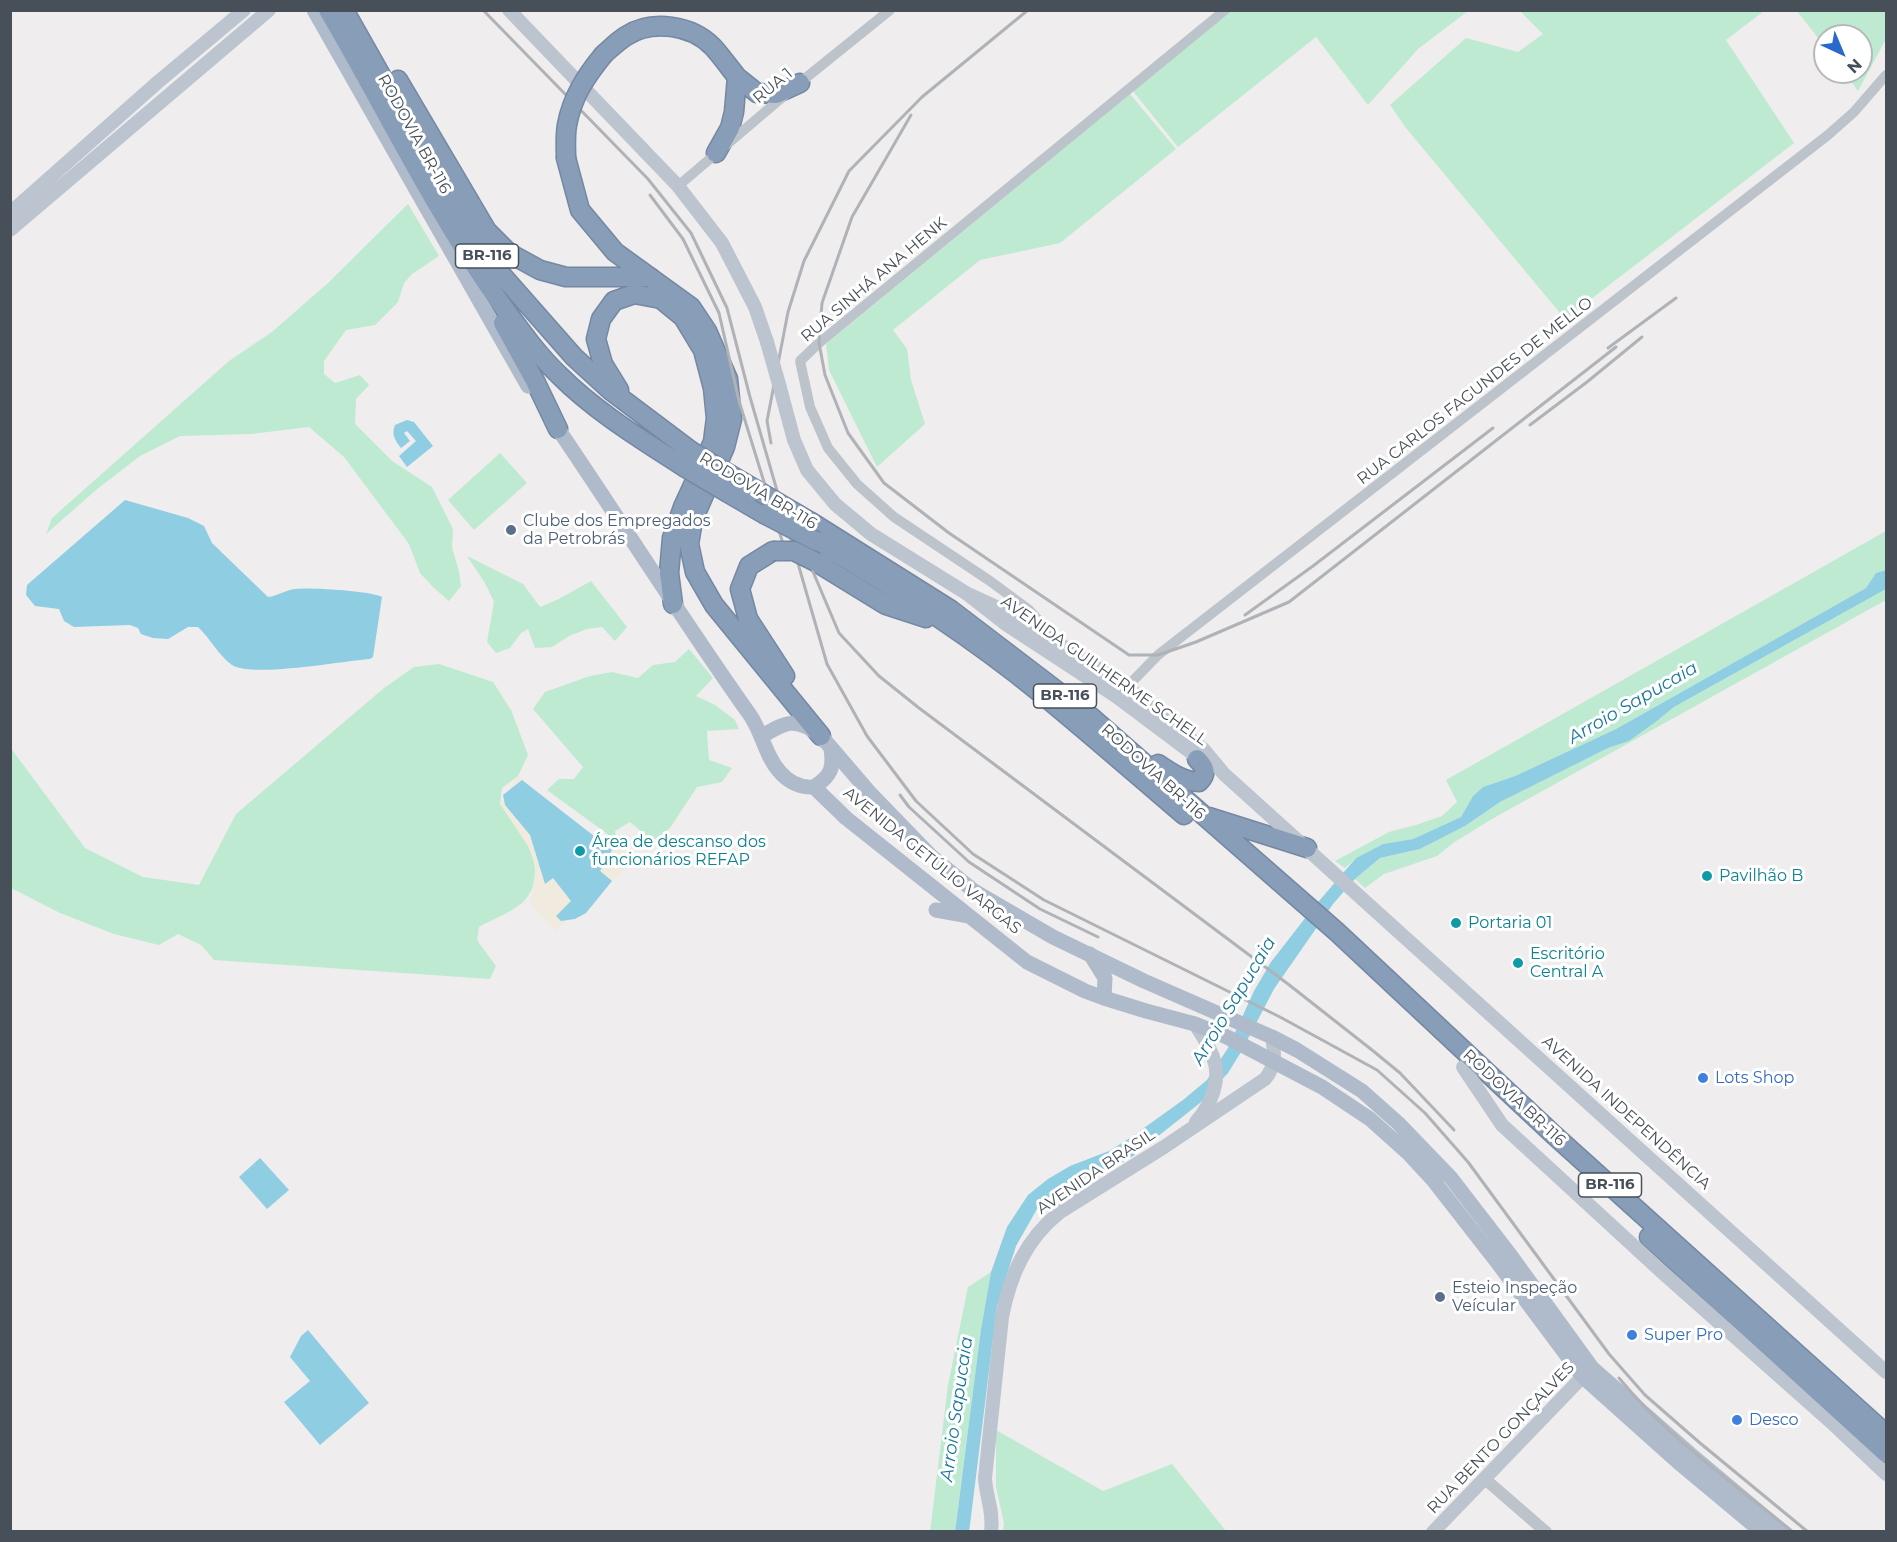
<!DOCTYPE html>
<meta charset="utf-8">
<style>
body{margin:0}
#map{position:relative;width:1897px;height:1542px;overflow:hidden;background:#efeded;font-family:Montserrat,sans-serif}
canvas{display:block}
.frame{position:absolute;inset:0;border:12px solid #474f58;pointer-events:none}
.north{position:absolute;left:1813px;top:24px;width:60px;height:60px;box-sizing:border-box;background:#fff;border:2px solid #b5b9bc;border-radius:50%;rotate:136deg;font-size:16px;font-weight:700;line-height:24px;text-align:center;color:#474f58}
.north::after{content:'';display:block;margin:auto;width:21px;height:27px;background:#2969cd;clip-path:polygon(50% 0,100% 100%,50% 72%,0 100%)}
</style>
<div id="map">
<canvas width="1897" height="1542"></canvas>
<div class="frame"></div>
<div class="north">N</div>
</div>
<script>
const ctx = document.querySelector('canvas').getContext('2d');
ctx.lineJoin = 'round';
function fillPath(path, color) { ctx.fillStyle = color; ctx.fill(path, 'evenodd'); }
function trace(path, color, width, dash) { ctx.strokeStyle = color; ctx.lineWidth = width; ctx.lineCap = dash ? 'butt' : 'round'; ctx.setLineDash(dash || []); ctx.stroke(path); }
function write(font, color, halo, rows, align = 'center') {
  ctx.font = font + ' Montserrat,sans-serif'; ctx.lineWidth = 6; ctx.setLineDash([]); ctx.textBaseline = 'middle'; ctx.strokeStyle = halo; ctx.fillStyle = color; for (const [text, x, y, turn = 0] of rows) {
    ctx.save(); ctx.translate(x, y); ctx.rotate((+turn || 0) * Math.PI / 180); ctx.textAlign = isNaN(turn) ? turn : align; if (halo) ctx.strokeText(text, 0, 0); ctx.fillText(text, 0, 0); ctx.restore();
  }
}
fillPath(new Path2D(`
 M 1231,11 L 1468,11 L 1418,49 L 1368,105 L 1316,37 L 1178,147 L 1132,90 Z
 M 1520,11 L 1764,11 L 1726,40 L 1794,143 L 1565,319 L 1406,128 L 1390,105 L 1466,38 L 1518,52 L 1543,34 Z
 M 1797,11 L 1886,11 L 1886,39 L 1858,91 L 1844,72 L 1861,72 L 1861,36 L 1825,36 L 1825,47 Z
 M 1130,94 L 1176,149 L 1060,243 L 980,260 L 893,330 L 907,349 L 911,380 L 925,424 L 877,467 L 829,370 L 826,344 Z
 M 408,204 L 439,256 L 412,274 L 404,283 L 398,302 L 375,325 L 346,330 L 324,361 L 324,374 L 335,383 L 360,375 L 369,385 L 356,399 L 355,424 L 392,461 L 432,487 L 453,529 L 452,547 L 459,572 L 461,586 L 449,601 L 434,588 L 420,573 L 409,544 L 344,457 L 309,427 L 251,434 L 180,436 L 140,456 L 96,490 L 46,534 L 52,518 L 229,361 L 272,332 L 328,283 Z
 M 500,453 L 527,483 L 474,530 L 448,500 Z
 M 1886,531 L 1886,570 L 1876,573 L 1866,588 L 1616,729 L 1515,776 L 1483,787 L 1473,796 L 1461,817 L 1413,839 L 1383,844 L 1356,858 L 1345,868 L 1335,861 L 1389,832 L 1416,825 L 1442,816 L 1457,802 L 1446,780 Z
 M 467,556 L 523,584 L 540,607 L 559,599 L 591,581 L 627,627 L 615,641 L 602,627 L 587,629 L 569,636 L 552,647 L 535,648 L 528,629 L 521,633 L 510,648 L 496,653 L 487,642 L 494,602 L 485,583 Z
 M 1886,589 L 1886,600 L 1492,819 L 1453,843 L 1437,856 L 1384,874 L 1365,888 L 1355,879 L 1380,858 L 1420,849 L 1465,826 L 1500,802 L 1608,748 L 1629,741 L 1657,721 L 1674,707 Z
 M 689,649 L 713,678 L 696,696 L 715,705 L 735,720 L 739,729 L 707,731 L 709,760 L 732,768 L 722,782 L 697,787 L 670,828 L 653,841 L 630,822 L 615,831 L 617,841 L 547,790 L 559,779 L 574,779 L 583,767 L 533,709 L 545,692 L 590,676 L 612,672 L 638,678 L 653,665 L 675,662 Z
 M 439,664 L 493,682 L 511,710 L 528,755 L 518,776 L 502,788 L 500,804 C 520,831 554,871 523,902 C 514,911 491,920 479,927 L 477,940 L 496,966 L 490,979 L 214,960 L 201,945 L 178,934 L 159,945 L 114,934 L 60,913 L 11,888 L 10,747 L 85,848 L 143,877 L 199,885 L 236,814 L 384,688 L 414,667 Z
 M 991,1272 L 981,1329 L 955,1531 L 930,1532 L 948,1385 L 968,1287 Z
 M 996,1430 L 1103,1491 L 1172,1464 L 1226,1531 L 1003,1531 L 1004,1523 L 996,1487 Z`), '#beead1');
fillPath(new Path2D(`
 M 518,776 L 580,827 L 640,856 L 555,931 L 530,903 L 536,867 L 528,846 L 500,804 Z`), '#f0ebde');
fillPath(new Path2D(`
 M 407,420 L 414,422 L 433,446 L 407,467 L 399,456 L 416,441 L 407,431 L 404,433 L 410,441 L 401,448 C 395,440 391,435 395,425 Z
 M 125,500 L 188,518 L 204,526 L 212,543 L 268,597 C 277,596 286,590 295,589 C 308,587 372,591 382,597 L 373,657 L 370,659 C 342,661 252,678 232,665 C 219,656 210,638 198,627 L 188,627 L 168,639 L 153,638 L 141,634 L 138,628 L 130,625 L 74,627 L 64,621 L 59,609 L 35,606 L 26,595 L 27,585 Z
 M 1886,570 L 1886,589 L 1674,707 L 1657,721 L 1629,741 L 1608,748 L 1500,802 L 1465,826 L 1420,849 L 1380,858 L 1355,879 L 1333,904 L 1274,989 L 1241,1052 L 1228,1073 L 1200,1103 L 1133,1156 L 1118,1165 L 1090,1175 L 1057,1190 L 1037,1209 L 1016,1246 L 997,1306 L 970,1525 L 969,1531 L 955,1532 L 981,1329 L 991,1272 L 1007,1227 L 1028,1195 L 1048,1179 L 1070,1166 L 1109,1151 L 1130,1138 L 1183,1100 L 1207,1080 L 1228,1048 L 1254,991 L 1271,962 L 1313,908 L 1356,858 L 1383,844 L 1413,839 L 1461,817 L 1473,796 L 1483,787 L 1515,776 L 1616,729 L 1866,588 L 1876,573 Z
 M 522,780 L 612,850 L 600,871 L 612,881 L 586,913 L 575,919 L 561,921 L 556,916 L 571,901 L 553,878 L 545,884 L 530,835 L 505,805 L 503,795 Z
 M 260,1158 L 289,1190 L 267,1209 L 239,1177 Z
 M 308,1330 L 369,1403 L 320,1445 L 284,1402 L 310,1381 L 290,1357 L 301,1336 Z`), '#8fcde3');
const motorway = new Path2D(`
 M 328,10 C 385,107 434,210 499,301 C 518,327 536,353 559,375 C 596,412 641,439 684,467
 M 344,10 L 461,217 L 493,265 L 574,357 L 610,390 L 691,451
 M 604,54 C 611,48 618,41 626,36 C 652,19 692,25 713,47 C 722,57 729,67 737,77 L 734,112 L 730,128 L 716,153
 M 737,77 L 757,93 L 776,94 L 800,83
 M 398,80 L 487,231 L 509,253 L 540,270 L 566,277 L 650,277
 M 566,158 L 580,210 L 615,252 L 691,307 L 707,331 L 728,379 L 732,419 L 725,447 L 693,520 L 689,544 L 695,572 L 714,605 L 821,736
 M 503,323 L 535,381 L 558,429
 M 619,390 L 603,364 L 596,339 L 601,319 L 614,301 L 634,294 L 661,299 L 683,317 L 703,350 L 713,388 L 716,418 L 713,442 L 683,507 L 672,538 L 669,573 L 673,604
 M 731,475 L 760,492
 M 728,493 L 764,514
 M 811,522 L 951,610 L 1090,716 L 1337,932 L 1554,1135 L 1886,1434
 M 816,541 C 893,586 969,635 1038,691 C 1088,732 1136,774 1184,815
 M 773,551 L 749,566 L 740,589 L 748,619 L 785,676
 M 816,562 L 886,605 L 926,618
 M 1158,764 C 1171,773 1183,781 1199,782 C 1208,773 1205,767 1197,759
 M 1209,817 L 1307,848
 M 1649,1237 L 1886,1453`);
trace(motorway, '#7488a3', 21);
trace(new Path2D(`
 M 797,85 L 890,10
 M 678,186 L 785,95
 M 1053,636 L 1028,609 L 990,581 L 894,517 L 857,484 L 828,448 L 810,407 L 800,361 L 819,343 L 1225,10
 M 1122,692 L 1158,655 L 1828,135 L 1854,112 L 1886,75`), '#bcc3cb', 10);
trace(new Path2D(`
 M 1485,1479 L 1546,1532`), '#bcc3cb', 12);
trace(new Path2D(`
 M 509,10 L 678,186 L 722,243 L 755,307 L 767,342
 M 10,213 L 158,82 L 244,10
 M 10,230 L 269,10
 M 780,388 L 794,440 L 807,470 L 835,504 L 871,534 L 966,593 L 1007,625 L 1117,697 L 1205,763
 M 966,593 L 1014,615 L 1127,687 L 1204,750 L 1224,774 L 1886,1372
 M 1195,1024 C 1201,1034 1209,1045 1213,1057 C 1222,1079 1211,1105 1196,1122
 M 1463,1067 L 1502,1125 L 1662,1272 L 1831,1422 L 1886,1474
 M 991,1532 C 994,1512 986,1497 985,1478 L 1002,1317 C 1010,1275 1026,1239 1060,1212 L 1164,1147 L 1265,1079 C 1276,1066 1275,1053 1272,1037
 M 1433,1532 L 1590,1369`), '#bcc4cf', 14);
trace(new Path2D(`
 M 314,10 L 528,386
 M 552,420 C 619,518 681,618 750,715 C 762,732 765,755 779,771 C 788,782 801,788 814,787 L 846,818 L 1027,962 L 1085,991 L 1104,998 L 1146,1011 L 1195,1024 L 1227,1037 L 1322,1087 L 1370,1119 L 1408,1153 L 1433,1180 L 1497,1262 L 1583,1377 L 1678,1462 L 1762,1532
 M 761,737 C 786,721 796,717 821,736 L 869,792 L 931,856 L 974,891 L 1053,937 L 1144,981 L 1272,1037 L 1297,1050 L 1362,1091 L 1398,1123 L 1451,1178 L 1508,1252 L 1592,1368 L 1690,1454 L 1783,1532
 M 814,787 C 831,776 834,768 831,749
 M 936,910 L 969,916
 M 1090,954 L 1105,978 L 1104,998`), '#afbbca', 15);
trace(motorway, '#889db8', 18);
trace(new Path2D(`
 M 483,10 L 648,179 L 691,233 L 727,308 L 750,397 L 827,664 L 867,736 L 916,801 L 973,854 L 1044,900 L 1280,1017 L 1377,1070 L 1425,1113 L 1468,1162 L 1609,1354 L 1645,1395 L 1700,1443 L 1808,1532
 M 911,115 L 852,217 L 822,303 L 819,343 L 825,375 L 848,433 L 884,483 L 949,533 L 1129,655 L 1158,655 L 1196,642 L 1289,602 L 1616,347
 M 650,195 L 683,239 L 719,313 L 739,401 L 785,550
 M 1608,348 L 1676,298
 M 1530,425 L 1587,382 L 1642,337
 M 771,443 L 767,421 L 788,312 L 804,261 L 849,171 L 922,97 L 1028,10
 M 797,534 L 839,633 L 879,676 L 919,708 L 1288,984 L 1372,1050 L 1400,1073 L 1454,1130
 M 1245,615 L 1313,566 L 1493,428
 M 900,795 L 909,807 L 969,862 L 1040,909 L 1098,937
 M 1619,1378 C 1667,1437 1733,1483 1793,1532`), '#afb2b7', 3);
const motorwayBridge = new Path2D(`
 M 566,158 C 566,148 565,136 567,125 C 572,97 586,76 604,54
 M 691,451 L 731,475
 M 684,467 L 728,493
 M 760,492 L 811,522
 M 764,514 L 816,541
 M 773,551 L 794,551 L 816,562`);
trace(motorwayBridge, '#7488a3', 21, []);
trace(new Path2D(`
 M 767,342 L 780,388`), '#bcc4cf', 14);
trace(motorwayBridge, '#889db8', 18);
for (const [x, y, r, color] of [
 [511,530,6,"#5c6f8a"],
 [580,851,6,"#0f9aa8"],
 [1707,876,6,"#0f9aa8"],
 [1456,923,6,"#0f9aa8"],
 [1518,963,6,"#0f9aa8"],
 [1703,1078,6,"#3f7fe0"],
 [1440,1297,6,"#5c6f8a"],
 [1632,1335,6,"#3f7fe0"],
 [1737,1420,6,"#3f7fe0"]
]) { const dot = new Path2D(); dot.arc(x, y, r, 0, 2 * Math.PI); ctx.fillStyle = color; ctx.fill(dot); trace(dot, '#fff', 2); }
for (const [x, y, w] of [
 [487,256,63],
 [1065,696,63],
 [1610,1185,63]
]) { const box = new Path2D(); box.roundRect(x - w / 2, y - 12, w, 24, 4.5); ctx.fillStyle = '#fff'; ctx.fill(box); trace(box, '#474f58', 1.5); }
write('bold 15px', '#474f58', null, [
 ["BR-116",487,256],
 ["BR-116",1065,696],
 ["BR-116",1610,1185]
]);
write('16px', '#474f58', '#fff', [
 ["RUA 1",773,86,-40],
 ["RODOVIA BR-116",414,134,61],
 ["RUA SINHÁ ANA HENK",874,280,-40],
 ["RUA CARLOS FAGUNDES DE MELLO",1475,391,-38],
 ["RODOVIA BR-116",758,491,31],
 ["AVENIDA GUILHERME SCHELL",1104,671,35],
 ["RODOVIA BR-116",1153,772,42],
 ["AVENIDA GETÚLIO VARGAS",932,861,39],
 ["RODOVIA BR-116",1514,1098,43],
 ["AVENIDA INDEPENDÊNCIA",1626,1113,42],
 ["AVENIDA BRASIL",1096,1172,-34],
 ["RUA BENTO GONÇALVES",1501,1438,-46]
]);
write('16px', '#4e5e75', '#fff', [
 ["Clube dos Empregados",523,521],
 ["da Petrobrás",523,539],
 ["Esteio Inspeção",1452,1288],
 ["Veícular",1452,1306]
], 'left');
write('16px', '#0d838f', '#fff', [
 ["Área de descanso dos",592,842],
 ["funcionários REFAP",592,860],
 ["Pavilhão B",1719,876],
 ["Portaria 01",1468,923],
 ["Escritório",1530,954],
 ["Central A",1530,972]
], 'left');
write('16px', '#366cbe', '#fff', [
 ["Lots Shop",1715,1078],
 ["Super Pro",1644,1335],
 ["Desco",1749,1420]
], 'left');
write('italic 18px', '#197899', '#fff', [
 ["Arroio Sapucaia",1633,703,-30],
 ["Arroio Sapucaia",1234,1001,-59],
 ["Arroio Sapucaia",957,1409,-82]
]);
</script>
